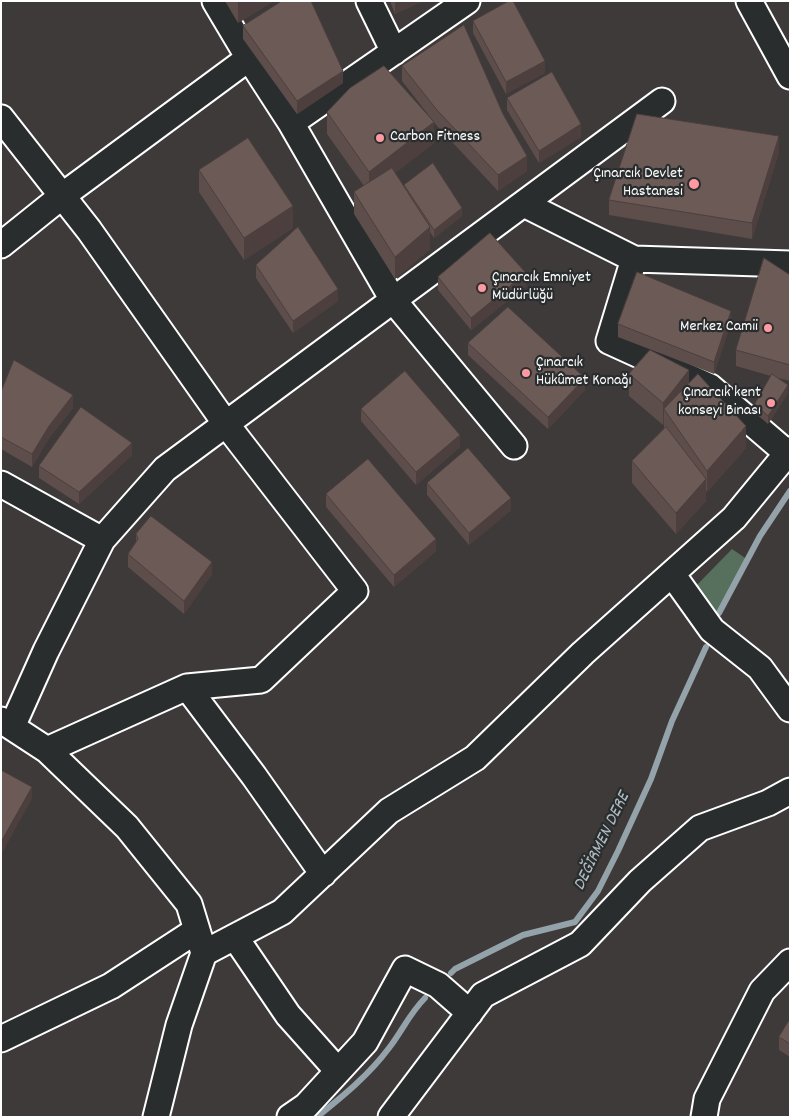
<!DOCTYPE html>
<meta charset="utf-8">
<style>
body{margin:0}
#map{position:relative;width:791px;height:1118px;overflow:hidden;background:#3e3a3a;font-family:Dekko,sans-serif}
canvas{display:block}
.frame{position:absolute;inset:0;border:2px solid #fff;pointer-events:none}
</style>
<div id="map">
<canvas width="791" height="1118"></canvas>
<div class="frame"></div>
</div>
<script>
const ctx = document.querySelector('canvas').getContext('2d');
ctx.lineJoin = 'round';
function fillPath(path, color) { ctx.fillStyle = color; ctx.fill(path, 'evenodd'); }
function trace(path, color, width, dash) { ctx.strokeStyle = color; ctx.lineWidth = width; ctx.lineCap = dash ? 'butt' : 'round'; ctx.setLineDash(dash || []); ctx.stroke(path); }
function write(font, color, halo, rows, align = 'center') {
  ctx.font = font + ' Dekko,sans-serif'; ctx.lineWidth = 4.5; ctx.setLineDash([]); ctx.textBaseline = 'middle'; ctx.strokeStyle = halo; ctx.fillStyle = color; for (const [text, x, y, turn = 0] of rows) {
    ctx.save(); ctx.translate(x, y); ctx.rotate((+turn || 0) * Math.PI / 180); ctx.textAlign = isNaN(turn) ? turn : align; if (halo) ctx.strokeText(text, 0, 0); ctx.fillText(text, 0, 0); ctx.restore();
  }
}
fillPath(new Path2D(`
 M 732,549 L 748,560 L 716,618 L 694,588 Z`), '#57705e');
trace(new Path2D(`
 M 719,613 L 760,536 L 790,491
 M 451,973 L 455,969 L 523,935 L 575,922 L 598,891 L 618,851 L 651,779 L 672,721 L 706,647
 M 317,1117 C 343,1096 369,1075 389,1048 C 402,1031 410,1013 425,998`), '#94a3aa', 6);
const minor = new Path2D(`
 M 215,1 L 249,58 L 291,123 L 393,300 L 514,446
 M 369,1 L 394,52
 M 749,1 L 790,76
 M 1,118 L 89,230 L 226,424 L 355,591 L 261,680 L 187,687 L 47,750
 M 291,123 L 467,1
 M 524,204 L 634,259 L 790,264
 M 1,245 L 62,196 L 249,58
 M 634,259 L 609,341 L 710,387 L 787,453
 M 1,484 L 102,540
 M 672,574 L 712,630 L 760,668 L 790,709
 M 187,687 L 254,776 L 323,874
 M 1,720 L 47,750 L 127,827 L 189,904 L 204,953 L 179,1025 L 156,1117
 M 12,727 L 46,651 L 102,540 L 165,469 L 662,101
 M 235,937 L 288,1015 L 338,1071
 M 204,953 L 282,912 L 389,811 L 475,758 L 583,653 L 734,518 L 790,450
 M 1,1039 L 111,986 L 197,930
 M 290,1117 L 306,1106 L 365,1042 L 405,969 L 438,985 L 470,1013
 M 391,1117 L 483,995 L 580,944 L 640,881 L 700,828 L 768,803 L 790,791
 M 704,1117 L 707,1099 L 762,991 L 790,962`);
trace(minor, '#fff', 29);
trace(minor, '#2a2d2e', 25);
fillPath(new Path2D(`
 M 225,1 L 274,1 L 238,23 Z
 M 390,1 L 423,1 L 395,14 Z
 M 473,21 L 545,73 L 506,94 L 473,33 Z
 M 243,26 L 343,83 L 297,114 L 243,39 Z
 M 402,66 L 527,171 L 498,191 L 437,126 L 402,81 Z
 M 507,98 L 581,137 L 539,163 L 507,110 Z
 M 327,112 L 434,143 L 395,173 L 404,186 L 404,185 L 462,216 L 434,238 L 430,232 L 430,249 L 395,279 L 354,214 L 354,192 L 364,186 L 327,134 Z
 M 779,152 L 752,239 L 609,215 L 609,200 Z
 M 199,170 L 293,228 L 244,260 L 199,192 Z
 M 256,265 L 338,301 L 293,333 L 256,278 Z
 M 790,275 L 790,381 L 778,378 L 788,393 L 768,424 L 755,413 L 755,404 L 771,376 L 736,366 L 736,350 Z
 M 438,277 L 526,286 L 471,330 L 438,290 Z
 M 731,323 L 714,374 L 618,337 L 618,324 Z
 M 468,343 L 585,390 L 548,429 L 468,355 Z
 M 629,374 L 689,383 L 746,448 L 707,492 L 706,490 L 706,501 L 676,534 L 632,483 L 632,461 L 664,429 L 664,423 L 663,425 L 629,396 Z
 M 1,392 L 73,408 L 49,438 L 32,467 L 1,449 Z
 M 361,409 L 460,447 L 416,485 L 361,421 Z
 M 132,455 L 79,504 L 39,478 L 39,466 Z
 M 427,483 L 511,510 L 469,545 L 427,495 Z
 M 326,494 L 436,551 L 394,587 L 326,507 Z
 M 136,534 L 212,574 L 184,614 L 128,567 L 128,554 L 136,543 Z
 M 790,1019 L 790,1057 L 779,1050 L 779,1037 Z`), '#5d4d4b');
fillPath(new Path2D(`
 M 238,1 L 274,1 L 238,23 Z
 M 395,1 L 423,1 L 395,14 Z
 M 545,61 L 545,73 L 506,94 L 506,82 Z
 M 343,71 L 343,83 L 297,114 L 297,101 Z
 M 434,122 L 434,143 L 369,193 L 369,172 Z
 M 581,124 L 581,137 L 539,163 L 539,151 Z
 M 779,136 L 779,152 L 752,239 L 752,223 Z
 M 527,156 L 527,171 L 498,191 L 498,175 Z
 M 293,206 L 293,228 L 244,260 L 244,238 Z
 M 462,208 L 462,216 L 434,238 L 434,230 Z
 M 430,227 L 430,249 L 395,279 L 395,257 Z
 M 526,273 L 526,286 L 471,330 L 471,318 Z
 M 338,289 L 338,301 L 293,333 L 293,321 Z
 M 731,311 L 731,323 L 714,374 L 714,362 Z
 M 689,370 L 689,391 L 664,409 L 664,423 L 663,425 L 663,403 Z
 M 585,378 L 585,390 L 548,429 L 548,417 Z
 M 788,385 L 788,393 L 768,424 L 768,416 Z
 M 73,395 L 73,408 L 49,438 L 32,467 L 32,454 L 49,426 Z
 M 746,426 L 746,448 L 707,492 L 707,471 Z
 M 460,435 L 460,447 L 416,485 L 416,472 Z
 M 132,443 L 132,455 L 79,504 L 79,492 Z
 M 706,479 L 706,501 L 676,534 L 676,513 Z
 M 511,498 L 511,510 L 469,545 L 469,533 Z
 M 436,539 L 436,551 L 394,587 L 394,575 Z
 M 212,562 L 212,574 L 184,614 L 184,601 Z
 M 32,787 L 32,799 L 1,855 L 1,842 Z`), '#4c3f3d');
const building = new Path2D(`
 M 282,1 L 311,1 L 343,71 L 297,101 L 243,26 Z
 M 509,1 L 513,1 L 545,61 L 506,82 L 473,21 Z
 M 464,25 L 503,114 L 527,156 L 498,175 L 437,110 L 402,66 Z
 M 384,66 L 434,122 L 369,172 L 327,112 L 350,88 Z
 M 552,72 L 581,124 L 539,151 L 507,98 Z
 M 637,114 L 779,136 L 752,223 L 609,200 Z
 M 248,138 L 293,206 L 244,238 L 199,170 Z
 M 433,163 L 462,208 L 434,230 L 404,185 Z
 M 392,168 L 430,227 L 395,257 L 354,192 Z
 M 298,227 L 338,289 L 293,321 L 256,265 Z
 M 490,233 L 526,273 L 471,318 L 438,277 Z
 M 764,258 L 790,275 L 790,365 L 736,350 Z
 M 637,272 L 731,311 L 714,362 L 618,324 Z
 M 508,307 L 585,378 L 548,417 L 468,343 Z
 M 650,350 L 689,370 L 663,403 L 629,374 Z
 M 14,360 L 73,395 L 49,426 L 32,454 L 1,437 L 1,392 Z
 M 405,371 L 460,435 L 416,472 L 361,409 Z
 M 698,374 L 746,426 L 707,471 L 664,409 Z
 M 772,374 L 788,385 L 768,416 L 755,404 Z
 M 81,407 L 132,443 L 79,492 L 39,466 Z
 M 666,427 L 706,479 L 676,513 L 632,461 Z
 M 468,448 L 511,498 L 469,533 L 427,483 Z
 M 368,459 L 436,539 L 394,575 L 326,494 Z
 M 151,516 L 212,562 L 184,601 L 128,554 L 138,539 L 136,534 Z
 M 1,770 L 32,787 L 1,842 Z
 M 790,1019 L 790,1044 L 779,1037 Z`);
fillPath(building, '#6c5a57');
trace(building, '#4c3f3d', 1);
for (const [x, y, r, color] of [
 [380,138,5,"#ff9aa2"],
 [694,184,6,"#ff9aa2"],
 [482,288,5,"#ff9aa2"],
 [768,328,5,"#ff9aa2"],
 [526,373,5,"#ff9aa2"],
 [771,403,5,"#ff9aa2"]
]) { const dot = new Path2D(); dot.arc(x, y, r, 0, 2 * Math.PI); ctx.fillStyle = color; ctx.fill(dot); trace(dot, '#2a2d2e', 2); }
write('16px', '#fff', '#2a2d2e', [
 ["Carbon Fitness",390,138],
 ["Çınarcık Devlet",683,175,"right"],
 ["Hastanesi",683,193,"right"],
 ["Çınarcık Emniyet",492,279],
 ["Müdürlüğü",492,297],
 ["Merkez Camii",758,328,"right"],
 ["Çınarcık",536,364],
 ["Hükûmet Konağı",536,382],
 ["Çınarcık kent",761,394,"right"],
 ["konseyi Binası",761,412,"right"]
], 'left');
write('italic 18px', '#afbac0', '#2a2d2e', [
 ["DEĞİRMEN DERE",603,842,-64]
]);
</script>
